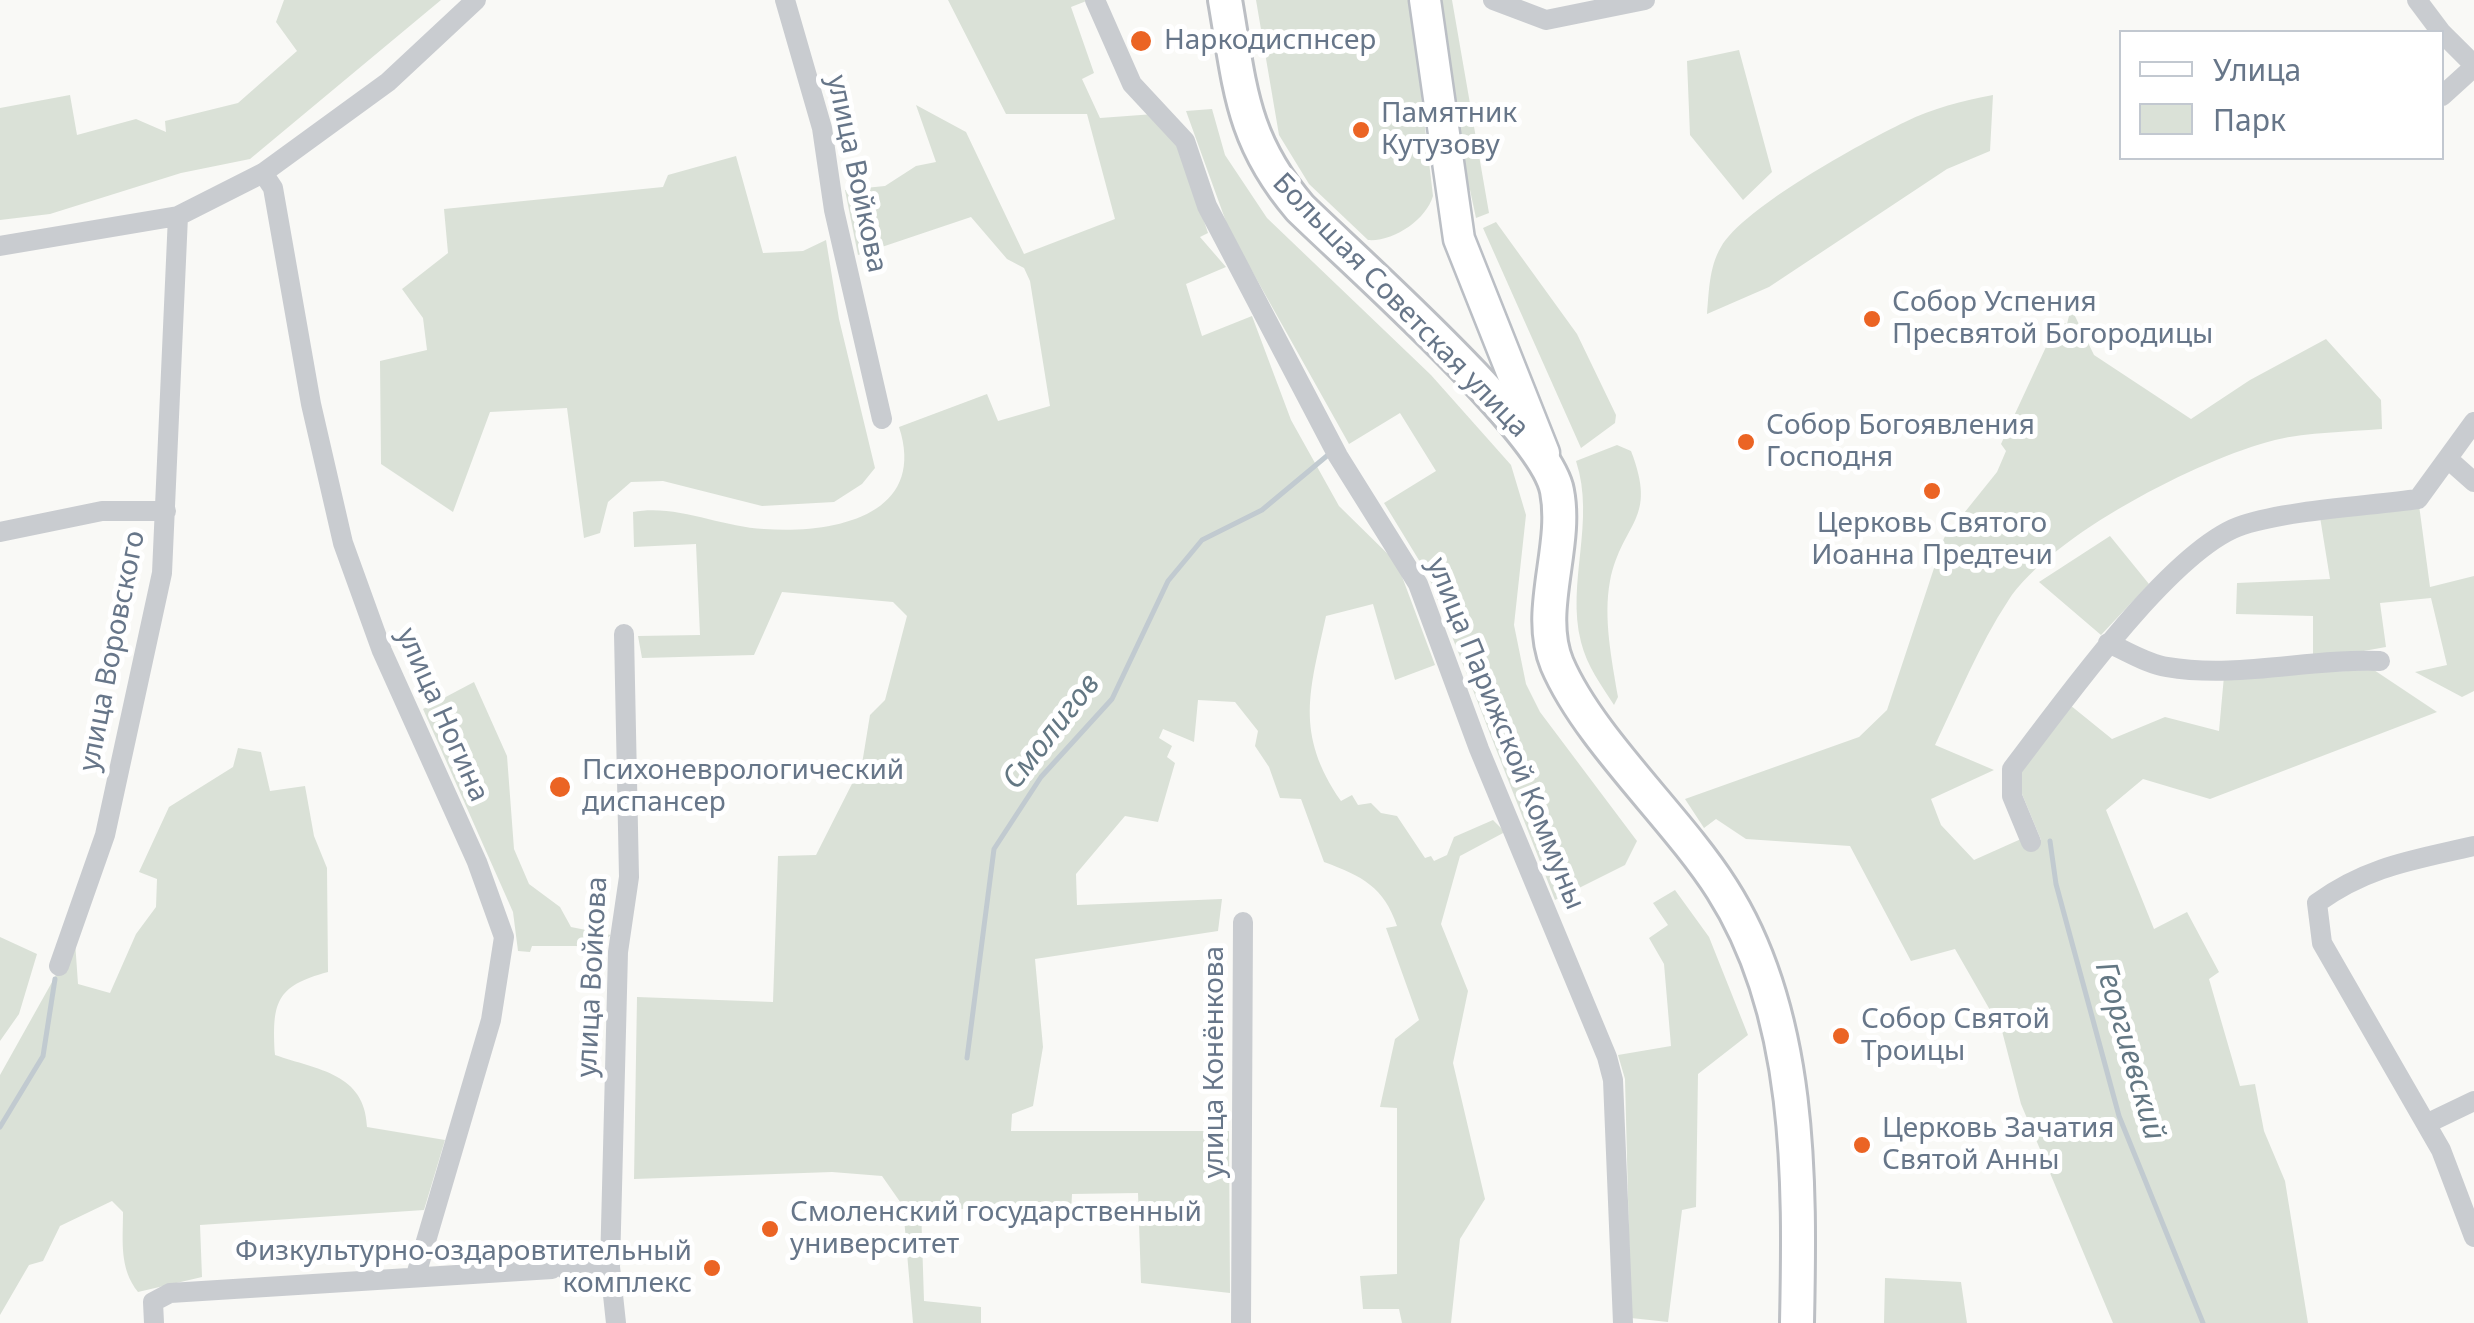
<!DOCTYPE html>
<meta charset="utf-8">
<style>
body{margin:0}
#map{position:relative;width:2474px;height:1323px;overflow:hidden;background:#f9f9f6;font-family:"Noto Sans",sans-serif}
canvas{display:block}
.legend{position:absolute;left:2119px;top:30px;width:325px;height:130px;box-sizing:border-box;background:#fff;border:2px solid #c2c8d0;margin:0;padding:12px 18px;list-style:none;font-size:30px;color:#677689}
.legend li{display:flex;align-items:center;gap:20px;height:50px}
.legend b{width:50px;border:2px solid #c2c8d0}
</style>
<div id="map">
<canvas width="2474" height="1323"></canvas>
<ul class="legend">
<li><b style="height:12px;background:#fff"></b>Улица</li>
<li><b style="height:28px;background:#dae1d7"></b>Парк</li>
</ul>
</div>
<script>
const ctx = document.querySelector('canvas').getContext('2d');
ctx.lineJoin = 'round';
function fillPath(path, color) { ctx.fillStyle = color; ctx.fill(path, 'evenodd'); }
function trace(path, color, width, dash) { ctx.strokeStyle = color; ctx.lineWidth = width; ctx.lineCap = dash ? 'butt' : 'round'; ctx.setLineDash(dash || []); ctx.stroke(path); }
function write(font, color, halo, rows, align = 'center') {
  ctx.font = font + ' "Noto Sans",sans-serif'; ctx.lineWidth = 10; ctx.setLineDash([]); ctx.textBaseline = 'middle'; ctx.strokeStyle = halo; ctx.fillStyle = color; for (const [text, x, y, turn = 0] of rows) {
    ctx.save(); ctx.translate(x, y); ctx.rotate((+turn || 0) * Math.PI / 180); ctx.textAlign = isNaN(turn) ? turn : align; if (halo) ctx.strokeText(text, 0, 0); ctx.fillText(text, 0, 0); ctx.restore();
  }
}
fillPath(new Path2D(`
 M 284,0 L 441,0 L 250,159 L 181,173 L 50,214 L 0,220 L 0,108 L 70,95 L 77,135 L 136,119 L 166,132 L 165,121 L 238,103 L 297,51 L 276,22 Z
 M 948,0 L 1089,0 L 1071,7 L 1094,73 L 1082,79 L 1100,118 L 1168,113 L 1208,233 L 1200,237 L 1226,267 L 1186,284 L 1202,336 L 1252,316 L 1291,420 L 1339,506 L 1397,563 L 1435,665 L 1395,680 L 1373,604 L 1326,616 C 1310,690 1294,733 1341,801 L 1352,795 L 1358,805 L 1371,803 L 1381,813 L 1397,816 L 1425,858 L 1431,856 L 1434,861 L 1447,855 L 1454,837 L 1493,820 L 1505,832 L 1460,856 L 1441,924 L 1468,991 L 1453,1063 L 1485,1199 L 1460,1239 L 1451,1323 L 1402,1323 L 1399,1309 L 1363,1309 L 1360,1276 L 1397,1274 L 1397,1108 L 1380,1107 L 1395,1039 L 1419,1020 L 1386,928 L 1397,926 C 1384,887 1362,876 1324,862 L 1301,799 L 1280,798 L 1269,767 L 1255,746 L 1258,731 L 1235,702 L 1198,700 L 1194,742 L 1163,729 L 1159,738 L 1172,746 L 1167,757 L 1175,763 L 1158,822 L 1125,816 L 1076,874 L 1077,905 L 1222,899 L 1218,931 L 1035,959 L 1043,1047 L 1033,1106 L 1012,1114 L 1011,1131 L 1229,1131 L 1230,1293 L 1141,1283 L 1138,1193 L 1072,1194 L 1071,1214 L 921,1207 L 924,1301 L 981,1307 L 981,1323 L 913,1323 L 903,1206 L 882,1176 L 832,1172 L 634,1179 L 637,997 L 773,1002 L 778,856 L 816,855 L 862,764 L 870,715 L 885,700 L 907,616 L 893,602 L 782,592 L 754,655 L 642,658 L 638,636 L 700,635 L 696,544 L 634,547 L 633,512 C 677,504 720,527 764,529 C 833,534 928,516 899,427 L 987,394 L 998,421 L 1050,406 L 1030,281 L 1024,268 L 1007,259 L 971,217 L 858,255 L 845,190 L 885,186 L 916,166 L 936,162 L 916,105 L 966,132 L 1024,254 L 1115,219 L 1087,114 L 1006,114 Z
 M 1256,0 L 1410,0 L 1433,196 C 1426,220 1393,242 1368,240 L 1309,184 L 1279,135 Z
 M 1437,0 L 1452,0 L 1489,213 L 1476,218 L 1470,190 L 1465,189 Z
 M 1739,50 L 1772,172 L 1743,200 L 1690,135 L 1687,61 Z
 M 1993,95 L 1990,151 L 1947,169 L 1769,287 L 1707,314 C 1709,292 1709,267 1721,247 C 1743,208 1861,143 1905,122 C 1933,108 1962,101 1993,95 Z
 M 1212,109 L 1225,155 L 1267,218 L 1431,375 L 1511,465 L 1526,515 L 1514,625 L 1526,684 L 1540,712 L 1637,841 L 1625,865 L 1555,900 L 1428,575 L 1384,503 L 1436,471 L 1400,413 L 1349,444 L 1229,230 L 1186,111 Z
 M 736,156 L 763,253 L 803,251 L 826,240 L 839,319 L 875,468 L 862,484 L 834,502 L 762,506 L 663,481 L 631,482 L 608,502 L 600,533 L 584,538 L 567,408 L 490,412 L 453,512 L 381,464 L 380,361 L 427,350 L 423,318 L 402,289 L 448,253 L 444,209 L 663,187 L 668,175 Z
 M 1496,222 L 1577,334 L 1616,415 L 1615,423 L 1581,448 L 1483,228 Z
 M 2071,308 L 2094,355 L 2191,419 L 2250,380 L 2326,339 L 2381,400 L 2382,429 C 2347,432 2309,432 2275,440 C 2199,459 2051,535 2008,601 C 1979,645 1958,697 1935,745 L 1994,770 L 1931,799 L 1941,825 L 1974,860 L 2021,839 L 2041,840 L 2015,777 L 2070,705 L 2112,739 L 2165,717 L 2219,731 L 2224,676 L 2374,670 L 2437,712 L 2210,799 L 2143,779 L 2106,810 L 2154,929 L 2187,912 L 2219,972 L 2209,979 L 2240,1086 L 2255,1084 L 2264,1131 L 2285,1181 L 2308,1323 L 2113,1323 L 2021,1104 L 2002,1031 L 1955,949 L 1911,961 L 1850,846 L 1746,839 L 1716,819 L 1704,828 L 1685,799 L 1859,737 L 1887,710 L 1944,538 L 1997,472 L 2006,451 L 2001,444 L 2058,321 L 2067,324 Z
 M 1617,445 L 1631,451 C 1658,521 1623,520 1610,581 C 1603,618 1612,661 1618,697 L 1614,705 C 1601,685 1587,666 1581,642 C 1566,582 1596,522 1576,461 Z
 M 2419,505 L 2430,587 L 2474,576 L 2474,691 L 2462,697 L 2415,672 L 2447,665 L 2431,598 L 2380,603 L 2386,647 L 2313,660 L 2313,616 L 2236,614 L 2237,583 L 2330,579 L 2320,517 Z
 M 2110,536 L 2149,584 L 2101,635 L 2039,582 Z
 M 474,682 L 507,756 L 514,849 L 529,884 L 560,907 L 571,927 L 611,935 L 598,946 L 532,946 L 530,952 L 518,951 L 513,912 L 423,709 Z
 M 238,748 L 261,752 L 270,791 L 305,786 L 314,836 L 327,868 L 328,972 C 275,986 272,1003 275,1055 C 318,1070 365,1073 367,1127 L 445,1140 L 424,1210 L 200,1225 L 202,1277 L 138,1292 C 119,1268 123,1241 123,1212 L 112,1201 L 60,1226 L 43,1261 L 29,1265 L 0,1315 L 0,1075 L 75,941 L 78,984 L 110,993 L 136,934 L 156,907 L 157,879 L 139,872 L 169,807 L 233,767 Z
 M 1675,890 L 1709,937 L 1748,1035 L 1698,1074 L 1696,1207 L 1682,1210 L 1668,1322 L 1631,1318 L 1625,1079 L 1618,1055 L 1671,1046 L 1664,964 L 1649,938 L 1668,925 L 1653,903 Z
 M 0,937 L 37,954 L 19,1014 L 0,1041 Z
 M 1885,1278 L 1961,1282 L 1967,1323 L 1884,1323 Z`), '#dae1d7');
trace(new Path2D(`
 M 2050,841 L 2056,884 L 2119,1116 L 2203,1323
 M 967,1058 L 994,849 L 1041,777 L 1112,699 L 1168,581 L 1202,540 L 1262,510 L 1328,455
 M 0,1127 L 43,1056 L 55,979`), '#c1cad0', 5);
const secondary = new Path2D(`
 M 1425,0 L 1459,239 L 1544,453`);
const primary = new Path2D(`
 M 1225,0 C 1240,86 1241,139 1300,208 C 1353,260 1546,430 1557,491 C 1568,547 1535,611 1557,664 C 1589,739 1677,818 1722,889 C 1802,1014 1800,1180 1797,1323`);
trace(secondary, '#bbbfc5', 35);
trace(primary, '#bcbfc4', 38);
trace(new Path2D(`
 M 785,0 L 822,128 L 834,210 L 882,419
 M 1095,0 L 1132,84 L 1185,141 L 1207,206 L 1338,456 L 1418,584 L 1479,749 L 1607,1057 L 1613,1080 L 1623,1323
 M 1493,0 L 1546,20 L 1645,0
 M 2417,0 L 2441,32
 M 2442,33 L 2474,65
 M 2442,96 L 2474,67
 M 263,173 L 273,188 L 311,404 L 343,543 L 382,651 L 477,862 L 504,937 L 491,1020 L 416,1275
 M 0,246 L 178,216 L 263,173 L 388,82 L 476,0
 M 2448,459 L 2474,482
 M 0,532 L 102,511 L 166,511
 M 2108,643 C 2127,651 2147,664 2167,667 C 2237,679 2310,658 2380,661
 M 2031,842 L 2012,796 L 2012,769 C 2059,708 2172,547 2243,525 C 2289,510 2368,506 2418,499 L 2474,422
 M 2474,846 C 2414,860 2368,866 2317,903 L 2322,943 L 2441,1150 L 2474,1237
 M 59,966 L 105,835 L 162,573 L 178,216
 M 2426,1124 L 2474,1101
 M 565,1269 L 610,1267
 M 154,1323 L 153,1302 L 170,1293 L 552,1269
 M 616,1323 L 610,1267 L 618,952 L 629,877 L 624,634
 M 1241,1323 L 1243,922`), '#c9ccd0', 20);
trace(secondary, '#fff', 30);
trace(primary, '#fff', 32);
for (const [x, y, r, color] of [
 [1141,41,12,"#eb6424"],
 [1361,130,10,"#eb6424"],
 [1872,319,10,"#eb6424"],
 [1746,442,10,"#eb6424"],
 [1932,491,10,"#eb6424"],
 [560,787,12,"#eb6424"],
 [1841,1036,10,"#eb6424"],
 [1862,1145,10,"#eb6424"],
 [770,1229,10,"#eb6424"],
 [712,1268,10,"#eb6424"]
]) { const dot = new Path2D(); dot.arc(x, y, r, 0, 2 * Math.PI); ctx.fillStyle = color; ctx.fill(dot); trace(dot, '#fff', 4); }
write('28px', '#677689', '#fff', [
 ["Наркодиспнсер",1164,41],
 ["Памятник",1381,114],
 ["Кутузову",1381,146],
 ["Собор Успения",1892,303],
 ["Пресвятой Богородицы",1892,335],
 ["Собор Богоявления",1766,426],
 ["Господня",1766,458],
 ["Церковь Святого",1932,524,"center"],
 ["Иоанна Предтечи",1932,556,"center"],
 ["Психоневрологический",582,771],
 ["диспансер",582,803],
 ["Собор Святой",1861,1020],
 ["Троицы",1861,1052],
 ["Церковь Зачатия",1882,1129],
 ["Святой Анны",1882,1161],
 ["Смоленский государственный",790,1213],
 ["университет",790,1245],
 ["Физкультурно-оздаровтительный",692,1252,"right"],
 ["комплекс",692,1284,"right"]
], 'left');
write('28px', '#677689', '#fff', [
 ["улица Войкова",856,174,78],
 ["Большая Советская улица",1400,306,46],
 ["улица Воровского",113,651,-79],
 ["улица Ногина",442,715,66],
 ["улица Парижской Коммуны",1505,734,68],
 ["улица Войкова",593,977,-87],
 ["улица Конёнкова",1215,1062,-90]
]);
write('italic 30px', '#637783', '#fff', [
 ["Смолигов",1052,732,-52],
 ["Георгиевский",2129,1051,74]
]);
</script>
